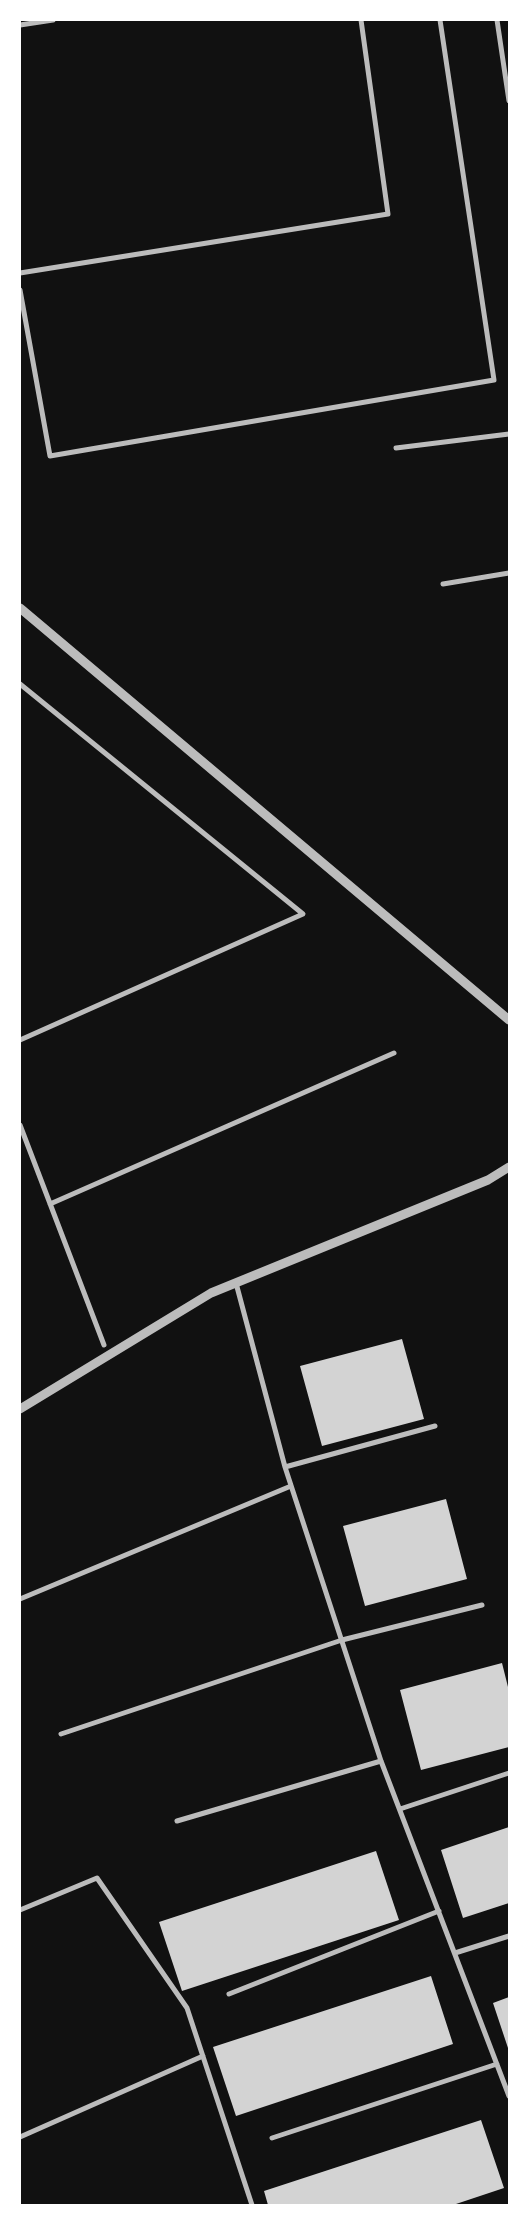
<!DOCTYPE html>
<style>
body{margin:0}
#map{position:relative;width:529px;height:2225px;overflow:hidden;background:#111;font-family:Jost,sans-serif}
canvas{display:block}
.frame{position:absolute;inset:0;border:21px solid #fff;pointer-events:none}
</style>
<div id="map">
<canvas width="529" height="2225"></canvas>
<div class="frame"></div>
</div>
<script>
const ctx = document.querySelector('canvas').getContext('2d');
ctx.lineJoin = 'round';
function fillPath(path, color) { ctx.fillStyle = color; ctx.fill(path, 'evenodd'); }
function trace(path, color, width, dash) { ctx.strokeStyle = color; ctx.lineWidth = width; ctx.lineCap = dash ? 'butt' : 'round'; ctx.setLineDash(dash || []); ctx.stroke(path); }
fillPath(new Path2D(`
 M 402,1339 L 424,1419 L 322,1446 L 300,1366 Z
 M 446,1499 L 467,1579 L 365,1606 L 343,1526 Z
 M 502,1663 L 509,1691 L 509,1747 L 421,1770 L 400,1690 Z
 M 509,1827 L 509,1903 L 463,1918 L 441,1850 Z
 M 376,1851 L 399,1920 L 182,1991 L 159,1922 Z
 M 431,1976 L 453,2044 L 236,2116 L 213,2047 Z
 M 509,1997 L 509,2051 L 493,2003 Z
 M 481,2120 L 504,2188 L 453,2205 L 268,2205 L 264,2191 Z`), '#d3d3d3');
trace(new Path2D(`
 M 497,20 L 509,101
 M 20,25 L 53,20
 M 20,273 L 388,214 L 361,20
 M 20,290 L 50,456 L 494,380 L 440,20
 M 396,448 L 509,434
 M 443,584 L 509,573
 M 20,684 L 303,914 L 20,1040
 M 20,1125 L 104,1345
 M 50,1204 L 394,1053
 M 236,1283 L 285,1467 L 381,1761 L 509,2096
 M 285,1467 L 435,1426
 M 20,1599 L 291,1486
 M 61,1734 L 342,1640 L 482,1605
 M 400,1809 L 509,1773
 M 177,1821 L 381,1761
 M 20,1910 L 97,1878 L 187,2008 L 252,2205
 M 455,1953 L 509,1936
 M 229,1994 L 439,1911
 M 20,2137 L 203,2056
 M 272,2138 L 497,2064`), '#bcbcbc', 5);
trace(new Path2D(`
 M 20,608 L 509,1020
 M 20,1409 L 211,1293 L 488,1180 L 509,1167`), '#bcbcbc', 9);
</script>
